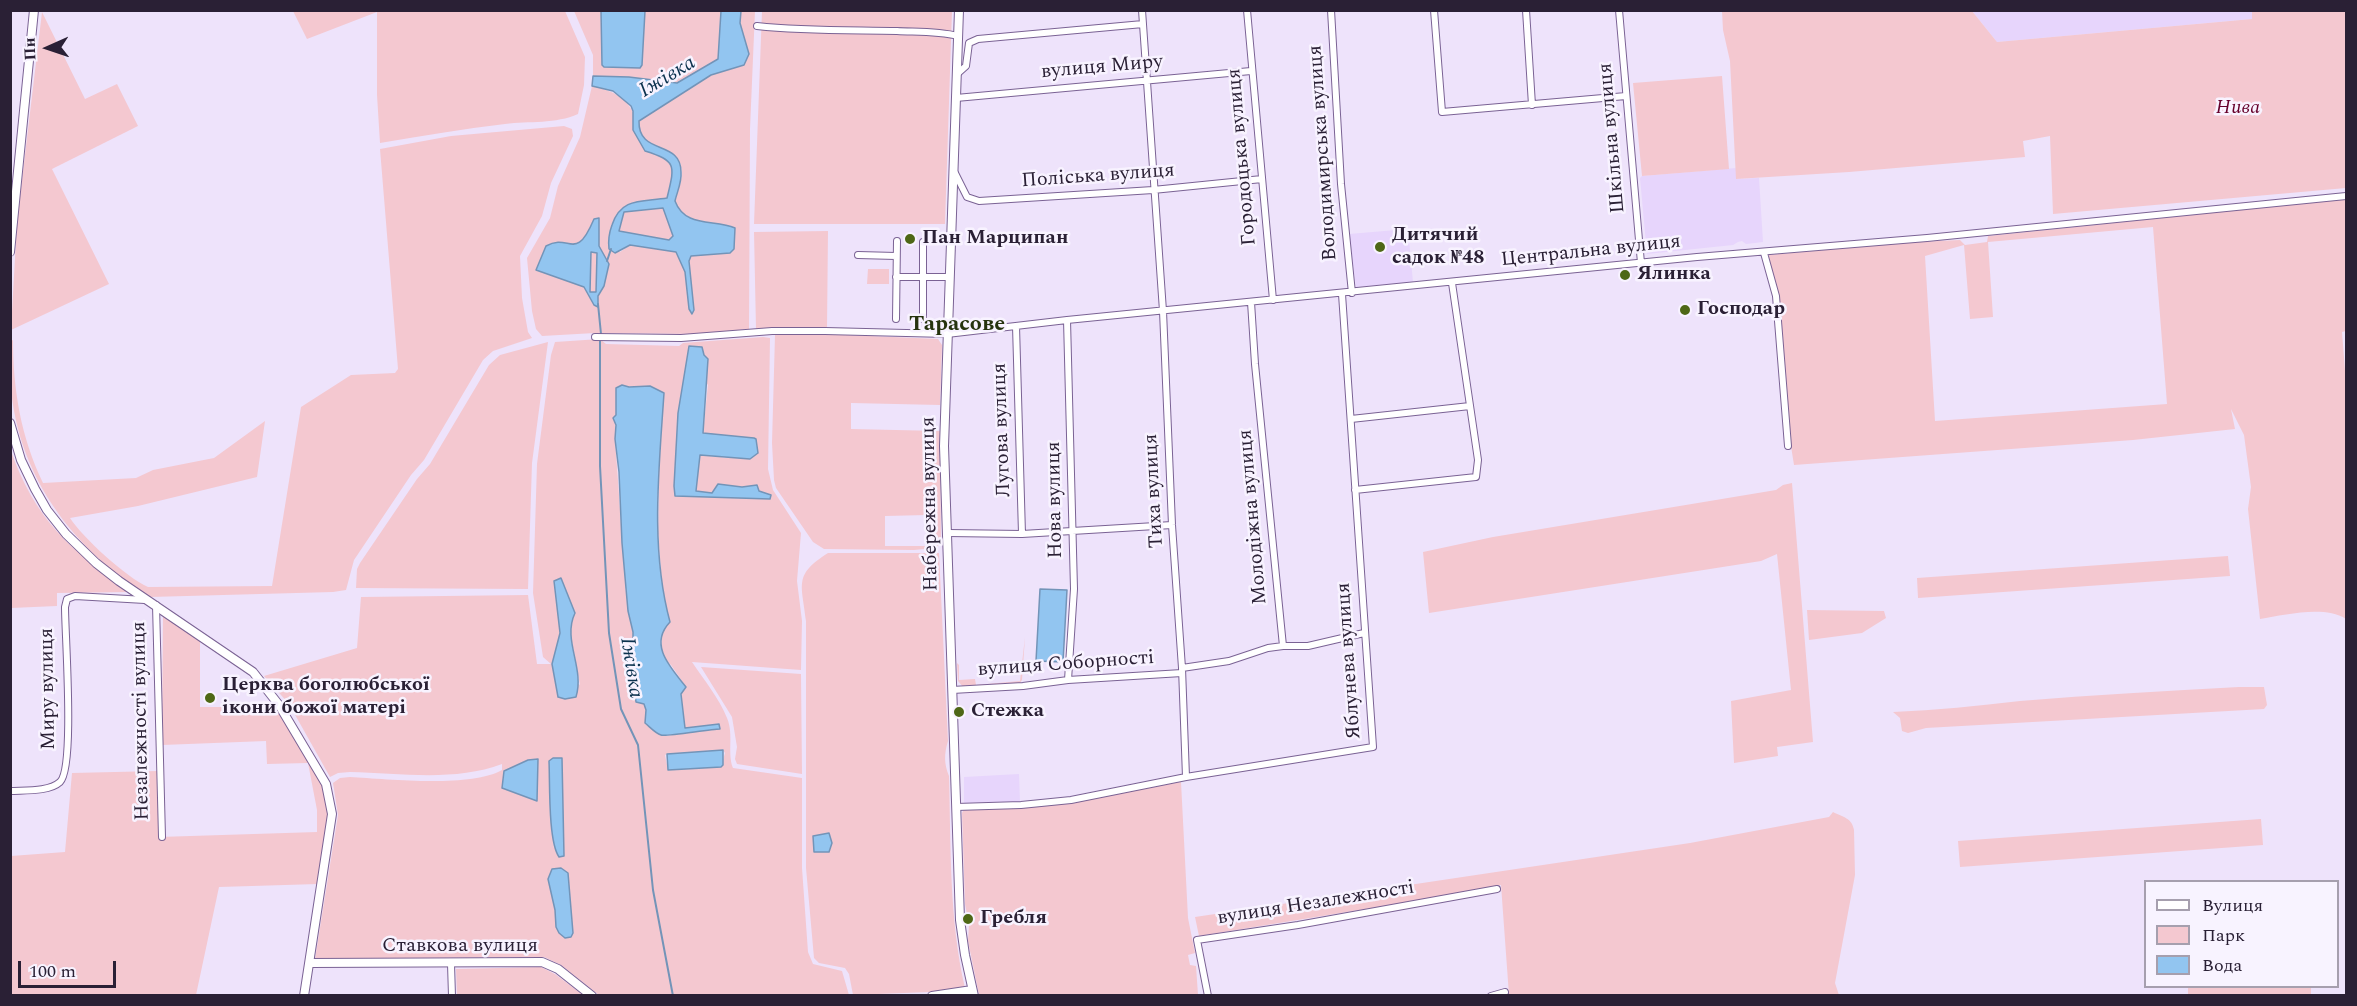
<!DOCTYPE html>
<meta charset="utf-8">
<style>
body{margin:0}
#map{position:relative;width:2357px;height:1006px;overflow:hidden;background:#eee3fb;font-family:Spectral,serif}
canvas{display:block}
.frame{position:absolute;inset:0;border:12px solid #2a2035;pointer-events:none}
.legend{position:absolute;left:2144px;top:880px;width:195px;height:108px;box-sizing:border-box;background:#f8f3ff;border:2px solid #a69fae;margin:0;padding:8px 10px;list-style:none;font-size:18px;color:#2a2035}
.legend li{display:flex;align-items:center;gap:12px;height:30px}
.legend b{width:30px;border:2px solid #a69fae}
.north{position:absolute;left:18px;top:18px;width:60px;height:60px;-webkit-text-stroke:4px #f8f3ff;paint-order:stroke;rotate:267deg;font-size:16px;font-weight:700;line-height:24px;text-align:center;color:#2a2035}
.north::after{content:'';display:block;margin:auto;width:21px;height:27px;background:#2a2035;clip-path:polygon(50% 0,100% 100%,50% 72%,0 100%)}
.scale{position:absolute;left:18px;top:961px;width:98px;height:27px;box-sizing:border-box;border:3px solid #2a2035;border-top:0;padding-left:8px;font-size:18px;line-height:21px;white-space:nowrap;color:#2a2035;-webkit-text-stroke:4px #f8f3ff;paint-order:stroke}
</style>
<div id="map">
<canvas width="2357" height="1006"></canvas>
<div class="frame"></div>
<ul class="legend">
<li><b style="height:8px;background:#fff"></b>Вулиця</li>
<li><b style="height:16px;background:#f4c8d0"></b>Парк</li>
<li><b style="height:16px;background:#92c5f0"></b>Вода</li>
</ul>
<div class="north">Пн</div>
<div class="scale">100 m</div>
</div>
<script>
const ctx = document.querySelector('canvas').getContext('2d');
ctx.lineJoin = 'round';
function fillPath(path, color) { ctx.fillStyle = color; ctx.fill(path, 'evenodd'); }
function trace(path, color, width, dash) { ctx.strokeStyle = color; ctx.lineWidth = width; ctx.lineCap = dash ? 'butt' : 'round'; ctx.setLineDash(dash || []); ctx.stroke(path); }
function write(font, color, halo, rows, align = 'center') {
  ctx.font = font + ' Spectral,serif'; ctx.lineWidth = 5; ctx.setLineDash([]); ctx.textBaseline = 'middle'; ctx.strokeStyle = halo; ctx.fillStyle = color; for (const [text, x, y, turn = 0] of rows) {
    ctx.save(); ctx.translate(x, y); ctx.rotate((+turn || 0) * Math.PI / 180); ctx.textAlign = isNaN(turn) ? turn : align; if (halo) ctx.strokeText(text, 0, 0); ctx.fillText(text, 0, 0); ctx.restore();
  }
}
fillPath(new Path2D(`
 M 2252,10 L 2252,19 L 1997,42 L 1972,11 Z
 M 1736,168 L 1736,179 L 1759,178 L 1763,242 L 1746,244 L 1742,241 L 1738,242 L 1733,245 L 1647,254 L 1640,178 L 1642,176 Z
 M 1408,229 L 1413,282 L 1356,287 L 1349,234 Z
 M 1019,774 L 1020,802 L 964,803 L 964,777 Z`), '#e7d5fc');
fillPath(new Path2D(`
 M 293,11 L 565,11 L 585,57 L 584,85 L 578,114 C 556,124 529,121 505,124 C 463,129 422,136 380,143 L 377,95 L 377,12 L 307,39 Z
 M 574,11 L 601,11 L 602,65 L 604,67 L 640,68 L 642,65 L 645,11 L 721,11 L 718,59 L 677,83 L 629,77 L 593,76 L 593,55 Z
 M 741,11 L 755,11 L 750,129 L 749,329 L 697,334 L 595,333 L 542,336 L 536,329 L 532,311 L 527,258 L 550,218 L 558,186 L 580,137 L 592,86 C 635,96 634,112 645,151 C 678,161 674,165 668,198 C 630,203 616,198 608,241 L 620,252 L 630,245 L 676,252 L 685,272 L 689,309 L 689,261 L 691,256 L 697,255 L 732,226 C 711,223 684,224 675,201 C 677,193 681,183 682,174 C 683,140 638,156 639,121 L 711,75 L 724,70 L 749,54 L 740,23 ZM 594,219 L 599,246 L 609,264 L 604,286 L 594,305 L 584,287 L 536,270 L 551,243 L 575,245 L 586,237 Z
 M 762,11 L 952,11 L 945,224 L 754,224 Z
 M 1722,11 L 1972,11 L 1997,42 L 2252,19 L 2252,11 L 2346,11 L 2346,188 L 2053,214 L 2050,136 L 2023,141 L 2025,157 L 1849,172 L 1736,179 L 1730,61 L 1723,30 Z
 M 42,12 L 85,99 L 117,84 L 138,126 L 52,169 L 109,284 L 11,330 L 17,222 Z
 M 1722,76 L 1729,169 L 1642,176 L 1633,83 Z
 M 564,126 L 572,129 L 573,136 L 551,183 L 542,216 L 520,256 L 522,298 L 528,332 L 532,338 L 493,351 L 483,360 L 424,460 L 411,475 L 354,560 L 346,590 L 333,592 L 150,597 C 59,541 1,450 11,341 L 13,340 C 13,390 21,437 43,483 L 136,478 L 153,470 L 214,458 L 265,421 L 257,477 L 138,506 L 70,518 C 83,538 126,577 148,587 L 272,586 L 301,407 L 351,375 L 395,373 L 398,369 L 380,149 L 451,136 Z
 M 2346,199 L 2346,331 L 2342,332 L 2346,383 L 2346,619 C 2324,605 2285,615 2260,619 L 2248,509 L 2251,487 L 2244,435 L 2231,409 L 2235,429 L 2133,440 L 1794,465 L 1790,440 L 1778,296 L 1767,261 L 1768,255 L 1917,242 L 1960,240 L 1965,245 L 1987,242 L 1988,236 ZM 2153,227 L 2167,404 L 1935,421 L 1925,256 L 1964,245 L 1970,319 L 1993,317 L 1988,242 Z
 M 664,208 L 673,237 L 669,240 L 619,231 L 624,212 Z
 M 828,231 L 827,328 L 756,329 L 754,232 Z
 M 591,252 L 597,252 L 597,292 L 590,292 Z
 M 868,269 L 889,269 L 889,284 L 867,284 Z
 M 825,334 L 938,339 L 942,345 L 940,405 L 851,403 L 851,429 L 940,431 L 941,544 L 935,548 L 914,550 L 824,549 L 813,542 L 776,488 L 774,480 L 772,443 L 775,335 ZM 927,515 L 928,546 L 885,546 L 885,516 Z
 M 763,337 L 770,338 L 768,469 L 773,490 L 801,533 L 797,581 L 802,621 L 801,670 L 692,662 C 704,680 719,698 727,718 C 734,734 727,753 733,768 L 802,778 L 802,868 L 808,952 L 813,964 L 842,971 L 849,995 L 599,995 L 561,965 L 544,957 L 315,959 L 338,815 L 333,783 L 340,778 L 350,777 C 387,779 471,788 502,770 L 502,764 C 455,782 399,773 350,772 L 338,773 L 330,777 L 289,704 L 264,676 L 357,648 L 361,597 L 528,595 L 537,664 L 551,664 L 543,657 L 533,593 L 537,464 L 551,355 L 555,342 L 600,339 L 606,344 L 679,346 L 683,343 ZM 708,384 L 703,433 L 754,438 L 729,458 L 700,455 L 696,491 L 712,493 L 718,484 L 742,487 L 757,485 L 759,491 L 770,495 L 770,498 L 675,496 L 674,486 L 678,413 ZM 636,386 L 659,476 L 658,533 L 663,598 L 661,651 L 664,659 L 671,665 L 686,687 L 681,693 L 685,728 L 718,724 L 719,729 L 684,732 L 667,736 L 644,704 L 634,651 L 633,632 L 626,593 L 615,439 L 616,416 L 624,387 ZM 561,578 L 575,613 L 569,625 L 580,685 L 552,664 L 560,633 ZM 723,750 L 725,753 L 721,767 L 668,770 L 665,755 L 667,754 ZM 538,759 L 537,800 L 528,760 ZM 562,759 L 561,797 L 554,849 L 549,761 ZM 568,873 L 556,927 L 555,910 L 548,879 Z
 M 548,342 L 532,463 L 528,589 L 356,588 L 357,569 L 360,563 L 417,479 L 430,464 L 489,365 L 500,355 Z
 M 10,448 C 34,519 72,553 132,592 L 57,593 L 57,606 L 11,608 Z
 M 1792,483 L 1813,742 L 1777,747 L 1778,756 L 1734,763 L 1731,701 L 1791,690 L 1777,554 L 1761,561 L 1429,613 L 1423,552 L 1493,537 L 1776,490 L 1783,485 Z
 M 828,553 L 939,553 L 948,741 C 944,754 944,764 949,776 C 951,847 949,919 965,988 L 955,991 L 853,995 L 849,974 L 845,968 L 819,963 L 814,958 L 806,868 L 806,621 C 802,584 793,575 828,553 Z
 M 2228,556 L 2230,576 L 1918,598 L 1917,578 Z
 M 1807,610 L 1884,611 L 1886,618 L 1862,633 L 1809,640 Z
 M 163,611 L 200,640 L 200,707 L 275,707 L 322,785 L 328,814 L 318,884 L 219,887 L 196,995 L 11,996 L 11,856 L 65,852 L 72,773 L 158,771 L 159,837 L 317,832 L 317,810 L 308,763 L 267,764 L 266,741 L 162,745 Z
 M 1025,637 L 1022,680 L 1019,684 L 963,687 L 958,681 L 957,663 L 959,665 L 959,680 L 975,679 L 976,685 L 1020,681 Z
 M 701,667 L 801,674 L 802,774 L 737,764 L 735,759 L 737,747 L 732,717 Z
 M 2239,687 L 2264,687 L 2267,705 L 2264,709 L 1926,728 L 1908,733 L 1902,731 L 1900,718 L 1893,712 C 1936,710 1978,706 2020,701 C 2093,695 2166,691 2239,687 Z
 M 1181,782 L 1188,918 L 1195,953 L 1188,955 L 1190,965 L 1196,966 L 1198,995 L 979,995 L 968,941 L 969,925 L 965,904 L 962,813 L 964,809 L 1021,808 Z
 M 1833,812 C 1843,817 1852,818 1854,830 L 1855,875 L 1835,983 L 1839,995 L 1509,995 L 1501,885 L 1421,900 L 1199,936 L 1195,917 L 1690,843 L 1829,817 Z
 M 2261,819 L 2263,845 L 1960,867 L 1958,841 Z
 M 541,967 L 555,974 L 583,995 L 457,995 L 456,969 Z
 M 2188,987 L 2311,987 L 2311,995 L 2188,995 Z`), '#f4c8d0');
const water = new Path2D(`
 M 601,11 L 645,11 L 642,65 L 640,68 L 604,67 L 602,65 Z
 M 721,11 L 741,11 L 740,23 L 749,54 L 744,65 L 711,75 L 639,121 C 638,156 681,139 681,172 C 682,182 677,192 675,201 C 685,228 714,219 735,228 L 734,249 L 730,253 L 691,256 L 689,261 L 694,310 L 692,314 L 689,309 L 685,272 L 676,252 L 630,245 L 615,253 L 609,249 C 608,241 609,233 612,225 C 621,197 642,202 667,198 C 675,165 677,161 645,151 L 633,130 L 633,111 L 631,106 L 613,91 L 592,86 L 593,76 L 629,77 L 677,83 L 718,59 ZM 663,208 L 673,236 L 669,240 L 619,231 L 624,212 Z
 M 599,218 L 599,246 L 609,264 L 604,286 L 598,296 L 598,307 L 594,305 L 584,287 L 536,270 L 546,246 C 570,232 575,264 594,219 ZM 591,252 L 597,253 L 596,292 L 590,292 Z
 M 689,346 L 702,347 L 704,355 L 708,359 L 703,433 L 754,438 L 756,439 L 758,453 L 750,459 L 700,455 L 696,491 L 712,493 L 718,484 L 742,487 L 757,485 L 759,491 L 771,495 L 770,499 L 675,496 L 674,486 L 678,413 Z
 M 622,385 L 629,387 L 650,386 L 664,393 C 659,469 650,548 670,622 C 648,645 671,668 686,687 L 681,694 L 685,728 L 719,724 L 720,729 C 710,729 665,737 661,735 C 655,733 650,727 645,723 L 646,710 L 644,704 L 636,702 L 633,677 L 633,632 L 628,611 L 622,543 L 619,472 L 615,439 L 616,425 L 613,418 L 616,415 L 616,388 Z
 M 561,578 L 575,613 C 562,640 585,668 576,697 L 565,699 L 558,697 L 552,664 L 560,633 L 554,581 Z
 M 1040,589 L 1067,590 L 1063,662 L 1036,661 Z
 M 723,750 L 723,765 L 721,767 L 668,770 L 667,754 Z
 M 553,758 L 562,758 L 564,856 L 559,857 C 548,841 550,783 549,761 Z
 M 538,759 L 537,801 L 502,788 L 504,771 L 528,760 Z
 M 829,833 L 832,843 L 829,852 L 814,852 L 813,836 Z
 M 561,868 L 568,873 L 573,933 L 571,937 L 565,938 L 559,933 L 556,927 L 555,910 L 548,879 L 552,869 Z`);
fillPath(water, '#92c5f0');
trace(water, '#7394b8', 1.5);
trace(new Path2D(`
 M 607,261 L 611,249
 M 598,304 L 601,334
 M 600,339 L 600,466 L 609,633 L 621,709 L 638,745 L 653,890 L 673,996`), '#7394b8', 2);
const minor = new Path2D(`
 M 1142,10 L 1163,311 L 1172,525 L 1182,668 L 1186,777
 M 1247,10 L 1273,300
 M 1331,10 L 1341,184 L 1352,293
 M 1434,10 L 1442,112 L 1626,96
 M 1526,10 L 1532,105
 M 1619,10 L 1641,263
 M 757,26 C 804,31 850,30 897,31 C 917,32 938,31 958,36
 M 957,74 L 966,66 L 969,43 L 978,39 L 1143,24
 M 956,98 L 1251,71
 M 955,173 L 967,197 L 979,201 L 1153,190 L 1262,179
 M 923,242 L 923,319
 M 1764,253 L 1776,296 L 1788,446
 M 858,255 L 896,256
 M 896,277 L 949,277
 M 1251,302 L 1255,364 L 1283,646 L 1308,646 L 1364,633
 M 896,319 L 897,241
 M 1067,320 L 1074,589 L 1068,680
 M 1016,326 L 1022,534
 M 595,337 L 681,338 L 772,331 L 825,331 L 947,334 L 1067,320 L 1697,257 L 1927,238 L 2346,196
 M 1351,419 L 1470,406
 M 1355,490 L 1476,477 L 1478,460 L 1452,283
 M 948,533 L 1022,534 L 1172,525
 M 156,605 L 162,837
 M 1182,668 L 1229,661 L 1268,648 L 1283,646
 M 952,690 L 1023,686 L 1068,680 L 1182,673
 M 10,791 C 24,790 49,792 60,782 C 75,768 65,635 65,607 L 67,599 L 75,596 L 145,600
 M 956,807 L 1021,805 L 1071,800 L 1186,777 L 1373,747 L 1342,294
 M 451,964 L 452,996
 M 1208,996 L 1197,940 L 1298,925 L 1497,889
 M 1491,996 L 1505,992`);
const tertiary = new Path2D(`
 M 959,10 L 944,446 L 960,920 L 965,955 L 974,996
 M 10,252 L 34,10
 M 10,423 L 21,460 L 35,489 L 47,510 L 66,534 L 96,563 L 119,581 L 253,672 L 279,705 L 326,784 L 332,814 L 304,996
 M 310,963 L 542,962 L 558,969 L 592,996
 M 932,996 L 972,990`);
trace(minor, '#7a6294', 8);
trace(tertiary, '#7a6294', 10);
trace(minor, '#fff', 6);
trace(tertiary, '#fff', 8);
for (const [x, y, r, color] of [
 [910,239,6,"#4e6716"],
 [1380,247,6,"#4e6716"],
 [1625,275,6,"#4e6716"],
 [1685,310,6,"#4e6716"],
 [210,698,6,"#4e6716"],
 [959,712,6,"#4e6716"],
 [968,919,6,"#4e6716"]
]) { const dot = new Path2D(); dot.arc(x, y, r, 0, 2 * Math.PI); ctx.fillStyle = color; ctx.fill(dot); trace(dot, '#f8f3ff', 2); }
write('20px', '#2a2035', '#f8f3ff', [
 ["вулиця Миру",1102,68,-5],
 ["Шкільна вулиця",1613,138,-95],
 ["Володимирська вулиця",1324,153,-94],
 ["Городоцька вулиця",1243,157,-95],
 ["Поліська вулиця",1098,177,-4],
 ["Центральна вулиця",1591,252,-6],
 ["Лугова вулиця",1003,430,-92],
 ["Тиха вулиця",1155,491,-93],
 ["Нова вулиця",1056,500,-91],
 ["Набережна вулиця",931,504,-91],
 ["Молодіжна вулиця",1254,517,-95],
 ["Яблунева вулиця",1350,661,-94],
 ["вулиця Соборності",1066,665,-4],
 ["Миру вулиця",49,689,-91],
 ["Незалежності вулиця",142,721,-91],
 ["вулиця Незалежності",1316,904,-9],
 ["Ставкова вулиця",460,947]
]);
write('italic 20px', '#66002b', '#f8f3ff', [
 ["Нива",2238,109]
]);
write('bold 20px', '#2a2035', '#f8f3ff', [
 ["Дитячий",1392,236],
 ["садок №48",1392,259],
 ["Пан Марципан",922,239],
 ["Ялинка",1637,275],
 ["Господар",1697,310],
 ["Церква боголюбської",222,686],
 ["ікони божої матері",222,709],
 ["Стежка",971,712],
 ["Гребля",980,919]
], 'left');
write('italic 21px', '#0b314e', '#f8f3ff', [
 ["Іжівка",668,78,-31],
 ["Іжівка",630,668,81]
]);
write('bold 22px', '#26330e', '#f8f3ff', [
 ["Тарасове",957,326]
]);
</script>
